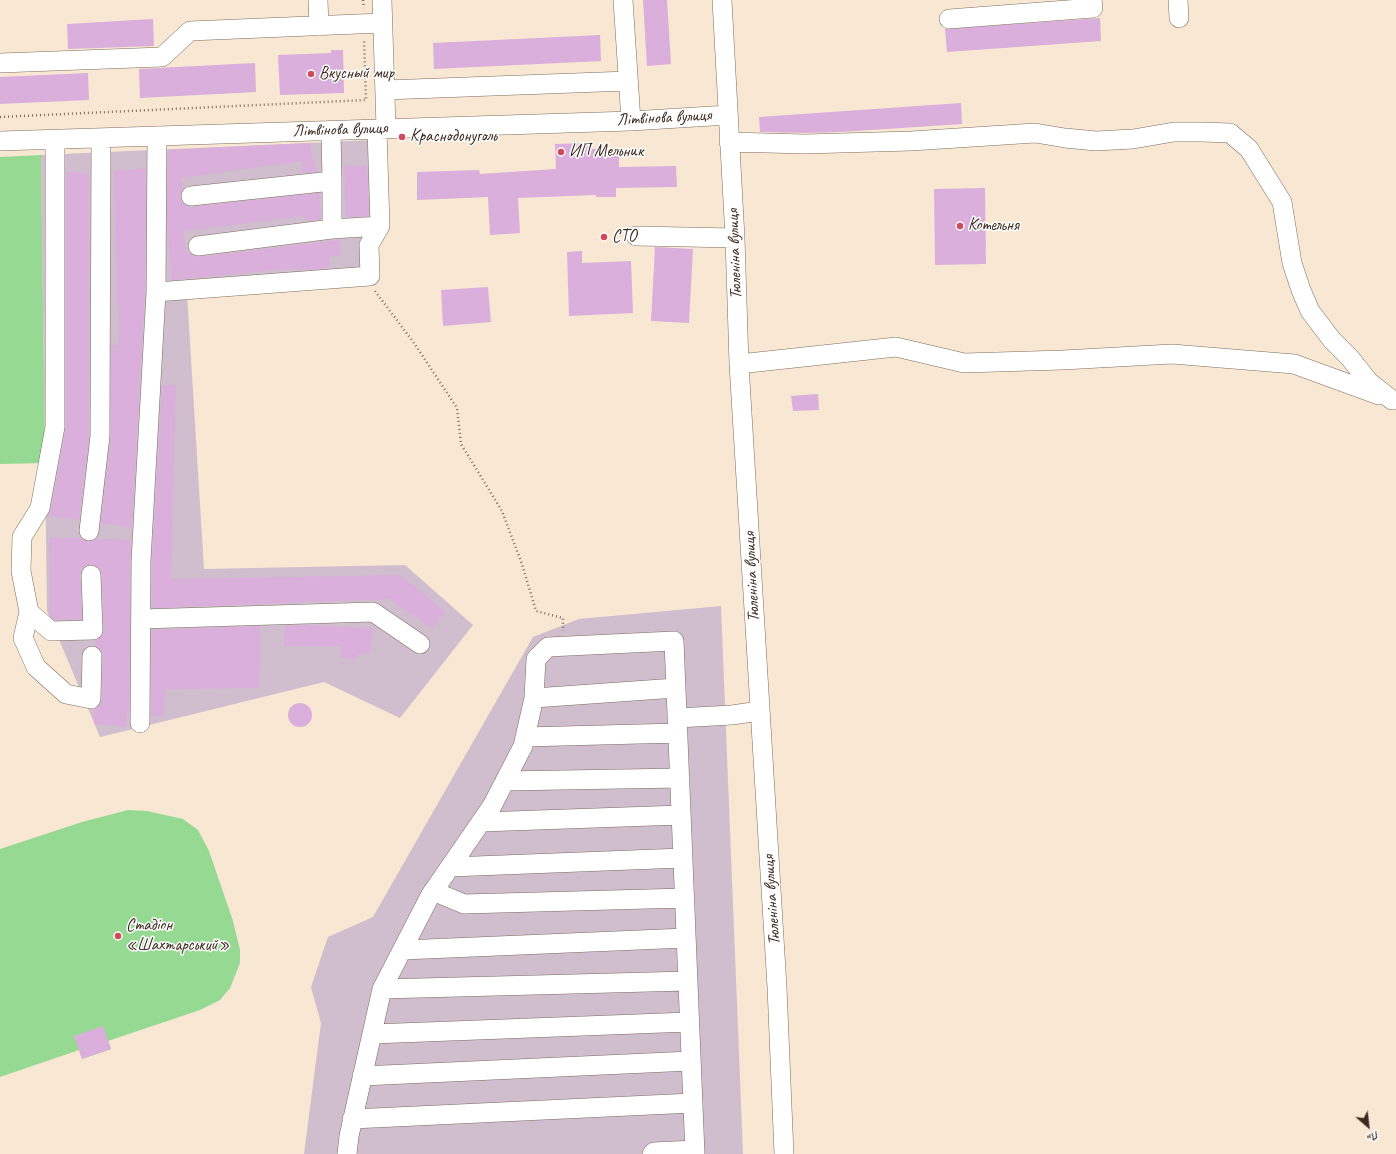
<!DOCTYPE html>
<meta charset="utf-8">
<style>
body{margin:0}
#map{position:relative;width:1396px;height:1154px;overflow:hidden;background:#f7e7d3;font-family:Caveat,sans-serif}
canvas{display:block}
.north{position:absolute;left:1348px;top:1106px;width:40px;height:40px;-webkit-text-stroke:3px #fff;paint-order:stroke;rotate:152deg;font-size:11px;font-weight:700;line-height:16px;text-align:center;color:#3b2a1e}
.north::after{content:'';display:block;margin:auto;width:14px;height:18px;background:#3b2a1e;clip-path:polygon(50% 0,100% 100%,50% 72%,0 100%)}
</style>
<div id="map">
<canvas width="1396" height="1154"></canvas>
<div class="north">Пн</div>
</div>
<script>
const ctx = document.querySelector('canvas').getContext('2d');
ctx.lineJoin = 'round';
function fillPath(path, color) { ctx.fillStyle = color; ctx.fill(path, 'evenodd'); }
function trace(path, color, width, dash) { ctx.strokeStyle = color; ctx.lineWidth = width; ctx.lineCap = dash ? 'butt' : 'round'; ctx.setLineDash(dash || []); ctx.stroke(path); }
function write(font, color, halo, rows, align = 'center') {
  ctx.font = font + ' Caveat,sans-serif'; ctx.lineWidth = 3; ctx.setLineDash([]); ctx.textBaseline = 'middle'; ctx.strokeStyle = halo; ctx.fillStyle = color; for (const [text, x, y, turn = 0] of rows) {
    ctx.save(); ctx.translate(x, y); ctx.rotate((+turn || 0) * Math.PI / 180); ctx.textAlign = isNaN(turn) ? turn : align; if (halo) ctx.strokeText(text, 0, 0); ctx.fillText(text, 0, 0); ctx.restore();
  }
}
fillPath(new Path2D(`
 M 374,140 L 378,283 L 187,294 L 204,569 L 405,565 L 473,625 L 400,718 L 324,682 L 100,737 L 47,611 L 41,155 Z
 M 721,606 L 743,1154 L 304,1154 L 321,1023 L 311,987 L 328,937 L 373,917 L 533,637 L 579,619 Z`), '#d0bdcd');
fillPath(new Path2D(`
 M 41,155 L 45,463 L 0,464 L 0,157 Z
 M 128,810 L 147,811 L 183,819 L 198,830 L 209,851 L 233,921 L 240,950 L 240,963 L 230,988 L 220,1000 L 200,1010 L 108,1041 L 111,1049 L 82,1059 L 79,1050 L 0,1077 L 0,849 L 82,822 Z`), '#95d992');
fillPath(new Path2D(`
 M 643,0 L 667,0 L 671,64 L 647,66 Z
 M 1100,18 L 1101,41 L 947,52 L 945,29 Z
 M 153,19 L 154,46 L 68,49 L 67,24 Z
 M 600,35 L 601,61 L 434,69 L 433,43 Z
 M 331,50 L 343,50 L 344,93 L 280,95 L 278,55 L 331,53 Z
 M 255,63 L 256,92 L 140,98 L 139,69 Z
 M 88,73 L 89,100 L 0,104 L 0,77 Z
 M 961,103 L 962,124 L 841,132 L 805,133 L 760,132 L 759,117 Z
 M 310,143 L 316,172 L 303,173 L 301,161 L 181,178 L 183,189 L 181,192 L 180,198 L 182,202 L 186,206 L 192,207 L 319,193 L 321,219 L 306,221 L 305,216 L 184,231 L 186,253 L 189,252 L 193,256 L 199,257 L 339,240 L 341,255 L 329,257 L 329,268 L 297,270 L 296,268 L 172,280 L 167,223 L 168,150 Z
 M 591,143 L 591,149 L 619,148 L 619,167 L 676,166 L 677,187 L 616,188 L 616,197 L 596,197 L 596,195 L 518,198 L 520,233 L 490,235 L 488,197 L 417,200 L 417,172 L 479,170 L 480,174 L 556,169 L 555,144 Z
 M 367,165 L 369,216 L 346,217 L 344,166 Z
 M 146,168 L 145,292 L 130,560 L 129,715 L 127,715 L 127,726 L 94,724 L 94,709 L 100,706 L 102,699 L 103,656 L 101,650 L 96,646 L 96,640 L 102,636 L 104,630 L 102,575 L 100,570 L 96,566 L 91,564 L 86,566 L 81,570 L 80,575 L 82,619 L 55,620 L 50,615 L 49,538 L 81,538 L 88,542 L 93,541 L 96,539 L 131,540 L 132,527 L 101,523 L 111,436 L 111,346 L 119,345 L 114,171 Z
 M 66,172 L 89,173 L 89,435 L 79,520 L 48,516 L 51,510 L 66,427 Z
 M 985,188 L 986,264 L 935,265 L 934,189 Z
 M 655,247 L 693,249 L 689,323 L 651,321 Z
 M 582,251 L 582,263 L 631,261 L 633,313 L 569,316 L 567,252 Z
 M 488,287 L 491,322 L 443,326 L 441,290 Z
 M 162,385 L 176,385 L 171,579 L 400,575 L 445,612 L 432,628 L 390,599 L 152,608 L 152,561 Z
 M 818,394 L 819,410 L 793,411 L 791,396 Z
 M 311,625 L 373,629 L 369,653 L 357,654 L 356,659 L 341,658 L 342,646 L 284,646 L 285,626 Z
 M 260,626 L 260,659 L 258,688 L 166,689 L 163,716 L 151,716 L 152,630 Z
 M288 715a12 12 0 1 1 24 0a12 12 0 1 1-24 0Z
 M 103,1026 L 111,1049 L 82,1059 L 74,1036 Z`), '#daafdb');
const minor = new Path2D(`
 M 318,0 L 319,26
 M 382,0 L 386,128
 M 623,0 L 631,121
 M 722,0 L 735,238 L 739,364 L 777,987 L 784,1154
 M 1178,0 L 1179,18
 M 949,19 L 1093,8 L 1092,0
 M 0,63 L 162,57 L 190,31 L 382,23
 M 385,90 L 628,81
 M 55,139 L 55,427 L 40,508 L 22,537 L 21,571 L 29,612 L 51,631 L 93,630 L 91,575
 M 0,141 L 631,121 L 728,115
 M 729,142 L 805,144 L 911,141 L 1035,133 L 1065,138 L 1096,141 L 1133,139 L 1174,132 L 1202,132 L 1230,133 L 1249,149 L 1282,202 L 1292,263 L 1301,290 L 1310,311 L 1332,340 L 1350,358 L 1369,382 L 1392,400
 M 191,196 L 332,181 L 331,130
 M 332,229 L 380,226
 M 636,236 L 735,238
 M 198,246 L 332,229 L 332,181
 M 156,292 L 370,276 L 369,245 L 380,226 L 377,129
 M 739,364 L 896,347 L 964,363 L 1063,360 L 1172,354 L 1294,364 L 1379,395
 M 89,531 L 100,436 L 101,138
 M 29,612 L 23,638 L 36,667 L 66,694 L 91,699 L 92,656
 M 141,619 L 373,612 L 420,644
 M 534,698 L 676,688
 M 677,718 L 732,715 L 760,711
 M 140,723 L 141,561 L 156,292 L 157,136
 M 525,737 L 678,733
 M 505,781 L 680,778
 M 481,822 L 681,815
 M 450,867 L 683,858
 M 433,891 L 464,904 L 685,898
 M 403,950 L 686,938
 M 382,989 L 688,981
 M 372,1034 L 689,1022
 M 362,1076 L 691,1061
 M 352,1119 L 693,1103
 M 347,1154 L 349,1136 L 382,989 L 430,896 L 492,806 L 523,746 L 534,698 L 536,659 L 548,647 L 674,641 L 695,1154
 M 652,1154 L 654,1152 L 695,1150`);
trace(minor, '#7d6c5d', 20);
trace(new Path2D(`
 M 363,0 L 364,8
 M 0,117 L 366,100 L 364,39
 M 375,291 L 414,343 L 457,408 L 461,444 L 502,511 L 522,564 L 536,611 L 563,618 L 563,631`), '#7d6c5d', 2.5, [1, 3]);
trace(minor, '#fff', 19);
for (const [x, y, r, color] of [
 [311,74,4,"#d1495b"],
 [402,137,4,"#d1495b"],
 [561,152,4,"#d1495b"],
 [960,226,4,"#d1495b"],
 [604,237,4,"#d1495b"],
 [118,936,4,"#d1495b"]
]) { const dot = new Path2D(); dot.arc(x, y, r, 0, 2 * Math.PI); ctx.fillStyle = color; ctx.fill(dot); trace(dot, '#fff', 1.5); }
write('17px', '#3b2a1e', '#fff', [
 ["Вкусный мир",319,74],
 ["Краснодонуголь",410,137],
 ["ИП Мельник",569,152],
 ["Котельня",968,226],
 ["СТО",612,237],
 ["Стадіон",126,926],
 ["«Шахтарський»",126,946]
], 'left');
write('17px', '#3b2a1e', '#fff', [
 ["Літвінова вулиця",664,118,-3],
 ["Літвінова вулиця",340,130,-2],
 ["Тюленіна вулиця",735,254,-92],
 ["Тюленіна вулиця",752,577,-93],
 ["Тюленіна вулиця",772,900,-94]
]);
</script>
